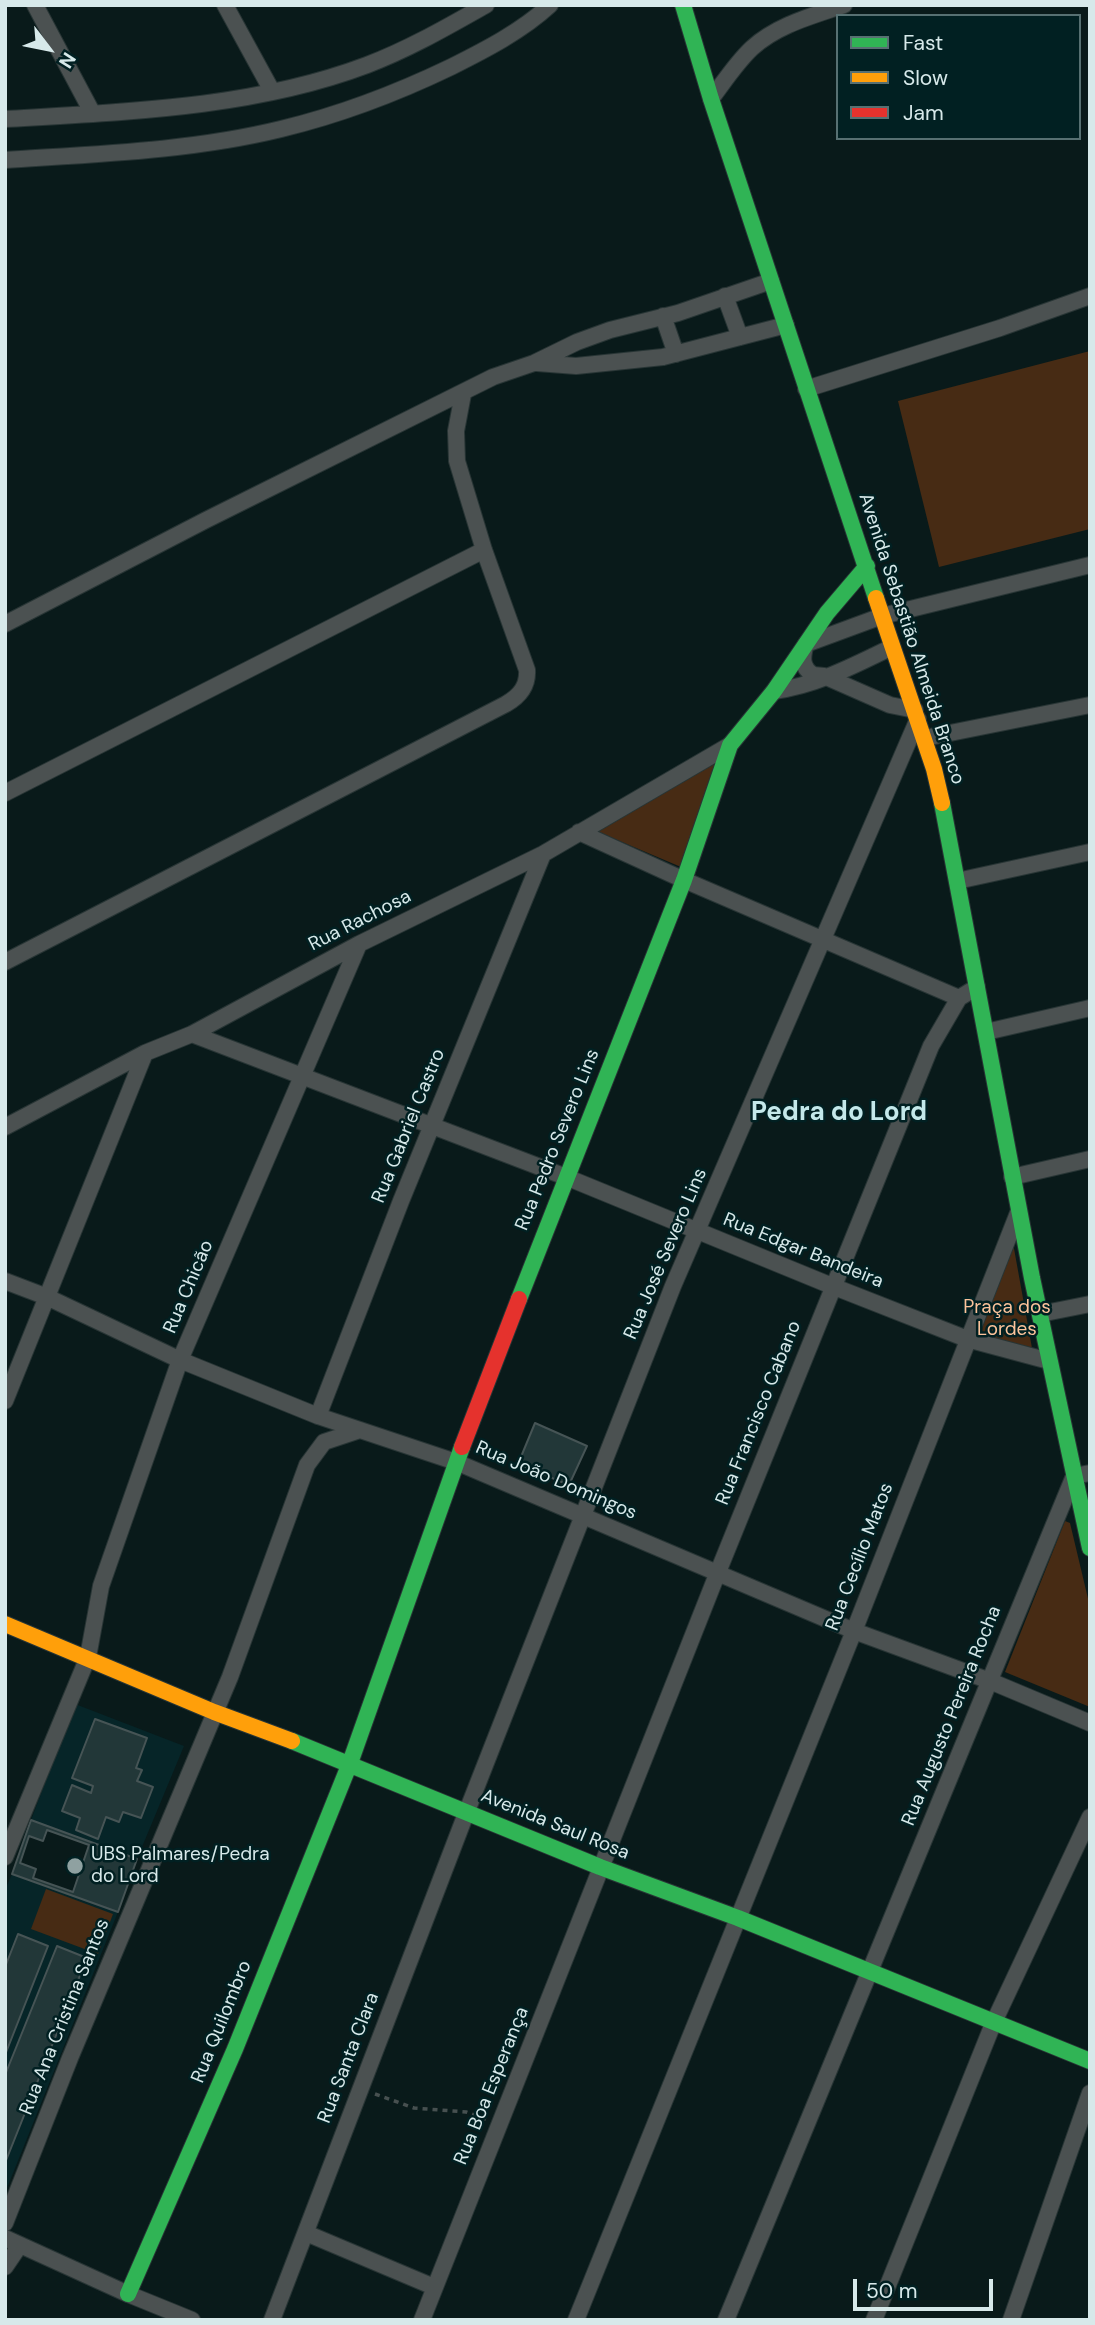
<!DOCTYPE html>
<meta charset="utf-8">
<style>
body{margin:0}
#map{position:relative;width:1095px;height:2325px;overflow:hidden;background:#091a1a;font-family:"DM Sans",sans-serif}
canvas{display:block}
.frame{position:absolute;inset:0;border:7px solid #d7e9ea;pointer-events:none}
.legend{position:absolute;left:836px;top:14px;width:245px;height:126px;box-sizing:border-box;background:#012022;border:2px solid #577072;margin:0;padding:9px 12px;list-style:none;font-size:21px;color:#d7e9ea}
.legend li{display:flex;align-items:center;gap:14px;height:35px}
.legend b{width:35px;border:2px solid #577072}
.north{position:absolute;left:14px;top:14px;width:70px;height:70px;-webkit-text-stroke:5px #012022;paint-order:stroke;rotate:122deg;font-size:19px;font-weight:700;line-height:28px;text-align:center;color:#d7e9ea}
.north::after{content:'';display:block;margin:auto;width:24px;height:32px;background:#d7e9ea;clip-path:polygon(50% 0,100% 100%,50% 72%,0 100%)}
.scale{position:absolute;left:853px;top:2279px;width:140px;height:32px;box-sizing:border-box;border:4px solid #d7e9ea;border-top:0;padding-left:9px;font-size:21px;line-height:24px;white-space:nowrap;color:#d7e9ea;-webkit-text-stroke:5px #012022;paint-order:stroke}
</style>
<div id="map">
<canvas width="1095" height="2325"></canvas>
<div class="frame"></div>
<ul class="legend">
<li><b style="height:9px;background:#30b455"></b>Fast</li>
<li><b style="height:9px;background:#ff9f0a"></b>Slow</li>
<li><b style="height:9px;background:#e5322d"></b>Jam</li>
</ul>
<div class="north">N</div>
<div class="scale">50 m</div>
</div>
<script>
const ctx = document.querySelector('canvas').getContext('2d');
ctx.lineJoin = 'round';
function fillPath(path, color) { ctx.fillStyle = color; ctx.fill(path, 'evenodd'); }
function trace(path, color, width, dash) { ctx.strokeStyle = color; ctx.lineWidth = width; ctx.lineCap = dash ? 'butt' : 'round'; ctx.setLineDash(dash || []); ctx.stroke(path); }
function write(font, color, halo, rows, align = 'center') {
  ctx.font = font + ' "DM Sans",sans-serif'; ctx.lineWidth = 5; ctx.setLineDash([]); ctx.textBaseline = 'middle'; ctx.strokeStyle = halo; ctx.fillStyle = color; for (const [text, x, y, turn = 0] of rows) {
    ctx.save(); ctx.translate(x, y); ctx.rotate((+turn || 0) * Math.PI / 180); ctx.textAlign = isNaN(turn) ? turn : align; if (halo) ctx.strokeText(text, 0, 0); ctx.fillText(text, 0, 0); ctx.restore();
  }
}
fillPath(new Path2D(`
 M 75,1704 L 184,1746 L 137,1859 L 31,1820 Z
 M 12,1874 L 118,1912 L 5,2193 L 5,1890 Z`), '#062528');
fillPath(new Path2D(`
 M 1090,351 L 1090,529 L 939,567 L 898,401 Z
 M 717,760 L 681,867 L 596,831 Z
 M 1013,1243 L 1032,1348 L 980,1334 Z
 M 1065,1521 L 1070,1523 L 1090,1607 L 1090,1707 L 1005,1672 Z
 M 46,1889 L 113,1914 L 98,1954 L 31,1929 Z`), '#472b14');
const building = new Path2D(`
 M 535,1423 L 587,1446 L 569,1485 L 518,1464 Z
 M 95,1719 L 147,1738 L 136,1768 L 142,1770 L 137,1781 L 153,1787 L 141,1818 L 123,1812 L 119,1822 L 106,1817 L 98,1839 L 76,1830 L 80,1818 L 62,1811 L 72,1785 L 91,1793 L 93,1786 L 72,1778 Z
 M 31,1820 L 137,1859 L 118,1912 L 12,1874 Z
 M 47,1830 L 89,1845 L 73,1892 L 33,1878 L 36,1869 L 20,1863 L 29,1836 L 43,1841 Z
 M 18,1934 L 48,1946 L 5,2055 L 5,1967 Z
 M 57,1946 L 87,1958 L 5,2163 L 5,2075 Z`);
fillPath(building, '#223738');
trace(building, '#465455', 2);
const street = new Path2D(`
 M 35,5 L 93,114
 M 225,5 L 272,91
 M 711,99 C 724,82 736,63 752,48 C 777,25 812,16 844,5
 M 5,119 C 126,112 253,108 367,65 C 409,49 447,27 486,5
 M 5,160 C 97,154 191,151 281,129 C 339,115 397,93 451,67 C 485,50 522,31 550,5
 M 725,296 L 740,337
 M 663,316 L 676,354
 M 537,363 L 576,366 L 663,357 L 786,325
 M 806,389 L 1000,328 L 1090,296
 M 5,624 L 206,520 L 493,377 L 534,363 L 577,342 L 610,330 L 678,313 L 771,281
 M 774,691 C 815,686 855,665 892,647
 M 915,710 L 890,705 L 824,676 L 813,675 C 801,667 802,657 806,644 L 882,616 L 1090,565
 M 925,738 L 1090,705
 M 5,793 L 484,550
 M 579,832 L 684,880 L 959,998
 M 957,881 L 1090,852
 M 5,962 L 506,704 C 520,696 528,686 527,670 L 484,550 L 457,461 L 456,431 L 463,394
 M 986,1032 L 1090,1008
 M 192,1034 L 566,1177 L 832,1286 L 967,1339 L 1049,1361
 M 5,1127 L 145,1053 L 192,1034 L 359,944 L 543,854 L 730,745
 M 1012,1177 L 1090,1159
 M 5,1281 L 47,1297 L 180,1360 L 318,1416 L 456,1462 L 854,1631 L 990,1681 L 1090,1723
 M 1040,1314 L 1090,1304
 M 5,1401 L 145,1053
 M 318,1416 L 401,1201 L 543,854
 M 5,1857 L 88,1657 L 101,1586 L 180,1360 L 359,944
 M 5,2223 L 70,2058 L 230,1677 L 307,1465 L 324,1442 L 360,1430
 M 306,2233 L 434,2287
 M 5,2238 L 128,2294 L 192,2320
 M 5,2267 L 20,2245
 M 272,2320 L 467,1811 L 673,1286 L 918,719
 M 422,2320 L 718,1572 L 931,1046 L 959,998 L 977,987
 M 576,2320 L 854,1631 L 1018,1213
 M 726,2320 L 1074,1476 L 1090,1473
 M 874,2320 L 993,2024 L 1090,1817
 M 1011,2320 L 1090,2093`);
const fast = new Path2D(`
 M 683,5 L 711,99 L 876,598
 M 942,803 L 1032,1278 L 1090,1548
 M 519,1299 L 684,880 L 730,745 L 774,691 L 827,613 L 867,566
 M 292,1741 L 600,1867 L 738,1918 L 1090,2061
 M 128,2294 L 235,2049 L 350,1763 L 462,1447`);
const slow = new Path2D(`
 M 876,598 L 934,769 L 942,803
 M 5,1624 L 214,1712 L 292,1741`);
const jam = new Path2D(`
 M 462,1447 L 519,1299`);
trace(street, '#283535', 18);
trace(fast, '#283535', 18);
trace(slow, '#283535', 18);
trace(jam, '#283535', 18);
trace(new Path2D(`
 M 375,2094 L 414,2108 L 466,2112 L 486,2119`), '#475050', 3.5, [5, 5]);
trace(street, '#4b5151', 16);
trace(fast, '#30b455', 16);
trace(slow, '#ff9f0a', 16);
trace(jam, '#e5322d', 16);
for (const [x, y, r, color] of [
 [75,1866,9,"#8fa1a1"]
]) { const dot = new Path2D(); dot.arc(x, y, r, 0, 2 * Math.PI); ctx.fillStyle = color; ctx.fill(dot); trace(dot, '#012022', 2.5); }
write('19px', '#d7e9ea', '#012022', [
 ["Avenida Sebastião Almeida Branco",911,639,72],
 ["Rua Rachosa",360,921,-27],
 ["Rua Gabriel Castro",409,1126,-68],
 ["Rua Pedro Severo Lins",558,1140,-68],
 ["Rua Edgar Bandeira",803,1251,22],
 ["Rua José Severo Lins",666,1254,-67],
 ["Rua Chicão",189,1287,-67],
 ["Rua Francisco Cabano",759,1413,-68],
 ["Rua João Domingos",556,1481,23],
 ["Rua Cecílio Matos",860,1557,-69],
 ["Rua Augusto Pereira Rocha",952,1716,-68],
 ["Avenida Saul Rosa",555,1825,22],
 ["Rua Ana Cristina Santos",65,2017,-68],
 ["Rua Quilombro",222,2022,-68],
 ["Rua Santa Clara",349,2058,-69],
 ["Rua Boa Esperança",492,2086,-68]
]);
write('19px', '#fcc39b', '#012022', [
 ["Praça dos",1007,1308],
 ["Lordes",1007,1330]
]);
write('19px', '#d7e9ea', '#012022', [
 ["UBS Palmares/Pedra",91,1855],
 ["do Lord",91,1877]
], 'left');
write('bold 26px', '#c4e8ea', '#012022', [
 ["Pedra do Lord",839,1113]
]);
</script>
